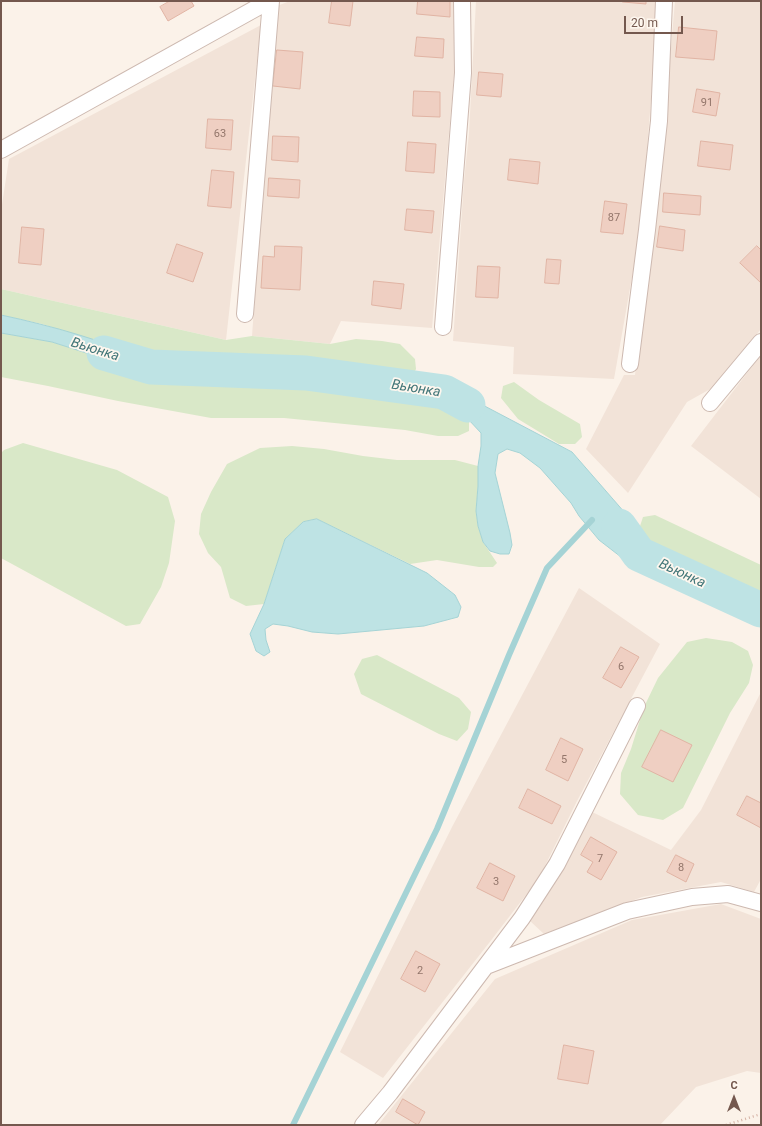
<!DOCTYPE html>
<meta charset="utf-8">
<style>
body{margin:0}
#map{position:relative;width:762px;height:1126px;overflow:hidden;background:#fbf2e9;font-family:Roboto,sans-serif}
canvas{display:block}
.frame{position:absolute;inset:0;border:2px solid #74584e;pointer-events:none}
.north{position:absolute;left:714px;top:1078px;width:40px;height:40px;-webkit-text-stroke:3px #fef7ef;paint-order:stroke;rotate:0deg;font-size:11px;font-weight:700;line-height:16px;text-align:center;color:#74584e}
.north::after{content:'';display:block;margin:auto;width:14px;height:18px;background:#74584e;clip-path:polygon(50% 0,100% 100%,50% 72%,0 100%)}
.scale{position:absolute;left:624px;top:16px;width:59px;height:18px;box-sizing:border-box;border:2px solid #74584e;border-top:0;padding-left:5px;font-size:12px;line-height:14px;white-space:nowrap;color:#74584e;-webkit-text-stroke:3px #fef7ef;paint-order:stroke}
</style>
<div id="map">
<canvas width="762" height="1126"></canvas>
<div class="frame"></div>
<div class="north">С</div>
<div class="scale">20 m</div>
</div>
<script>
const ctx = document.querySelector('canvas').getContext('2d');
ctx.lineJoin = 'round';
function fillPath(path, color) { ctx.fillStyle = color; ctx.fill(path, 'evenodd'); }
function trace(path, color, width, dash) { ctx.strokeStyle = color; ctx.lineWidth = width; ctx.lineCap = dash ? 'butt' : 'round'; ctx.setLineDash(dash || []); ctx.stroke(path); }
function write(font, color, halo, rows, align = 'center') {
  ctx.font = font + ' Roboto,sans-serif'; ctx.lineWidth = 3.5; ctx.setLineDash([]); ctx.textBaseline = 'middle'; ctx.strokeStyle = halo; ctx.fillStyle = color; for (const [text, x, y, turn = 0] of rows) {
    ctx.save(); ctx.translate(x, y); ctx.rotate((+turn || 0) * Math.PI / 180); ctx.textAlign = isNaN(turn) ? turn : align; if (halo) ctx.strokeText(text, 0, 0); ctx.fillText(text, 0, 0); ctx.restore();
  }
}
fillPath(new Path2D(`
 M 290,1 L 456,1 L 454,76 L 432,328 L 341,321 L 330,344 L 252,336 L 264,170 L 277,6 Z
 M 476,1 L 659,1 L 643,198 L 635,260 L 614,379 L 513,374 L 514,347 L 453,341 L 464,181 L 469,133 Z
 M 675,1 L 761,1 L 761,329 L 712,388 L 687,402 L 628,493 L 586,449 L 624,375 L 635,375 L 659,184 Z
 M 261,25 L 226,340 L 1,289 L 1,211 L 9,159 Z
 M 761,355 L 761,499 L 691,446 Z
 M 579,588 L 660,644 L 577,801 L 539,878 L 489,943 L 383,1078 L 340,1052 L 452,827 Z
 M 761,692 L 761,879 L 754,892 L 721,882 L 642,897 L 544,934 L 530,921 L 590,811 L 671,850 L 701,810 Z
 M 721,904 L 761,919 L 761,1073 L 747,1071 L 696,1087 L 660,1125 L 378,1125 L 495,979 L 632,920 Z`), '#f2e3d8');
fillPath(new Path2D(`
 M 1,289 L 226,340 L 252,336 L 330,344 L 356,339 L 382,341 L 400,344 L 415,359 L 416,369 L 412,377 L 391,377 L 302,366 L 238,360 L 199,360 L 153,362 L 129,352 L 42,324 L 1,315 Z
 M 1,333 L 52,342 L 124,365 L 183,376 L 350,385 L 388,389 L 425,397 L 453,409 L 469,419 L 469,431 L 458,436 L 438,436 L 405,430 L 284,418 L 211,418 L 118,401 L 48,386 L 1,377 Z
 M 514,382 L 539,400 L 580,424 L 582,437 L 575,444 L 559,444 L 518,419 L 501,398 L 503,386 Z
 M 23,443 L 117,470 L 168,497 L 175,521 L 169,563 L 161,587 L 140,624 L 126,626 L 1,558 L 1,453 L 4,450 Z
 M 292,446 L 324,449 L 363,456 L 397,460 L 455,460 L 478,466 L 478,486 L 476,511 L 478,526 L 483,542 L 497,563 L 493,567 L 479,567 L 437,560 L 410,564 L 317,519 L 303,522 L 285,539 L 264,604 L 246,606 L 230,598 L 221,567 L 208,553 L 199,534 L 201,514 L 211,492 L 227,464 L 260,448 Z
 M 655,515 L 761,565 L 761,598 L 692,571 L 653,548 L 639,529 L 643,517 Z
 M 706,638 L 732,642 L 748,651 L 753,665 L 749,683 L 730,713 L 683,808 L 663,820 L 638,815 L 620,794 L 621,773 L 631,749 L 644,707 L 658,678 L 687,642 Z
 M 377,655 L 459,698 L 471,712 L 468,729 L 457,741 L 439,734 L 361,694 L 354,674 L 362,659 Z`), '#d9e8c8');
const water = new Path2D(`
 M 1,315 C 53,326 105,341 153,362 L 151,367 L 143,370 L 124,365 L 52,342 L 1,333 Z
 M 439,382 L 572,452 L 639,529 L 653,548 L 651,560 L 644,564 L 621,557 L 599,540 L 579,516 L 571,503 L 540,468 L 520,453 L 507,449 L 498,454 L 495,473 L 510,533 L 512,545 L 509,554 L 500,554 L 490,551 L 483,542 L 478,526 L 476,511 L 478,486 L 478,466 L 481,446 L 481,433 L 468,419 L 453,409 L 425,397 L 422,389 L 424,385 Z
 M 317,519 L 427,573 L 455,595 L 461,607 L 458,617 L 424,626 L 338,634 L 312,632 L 288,626 L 273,624 L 265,629 L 266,640 L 270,652 L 264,656 L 256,651 L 250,634 L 264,604 L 285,539 L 303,522 Z`);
fillPath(water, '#bee3e4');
trace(water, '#a5d3d5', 1);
trace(new Path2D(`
 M 293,1125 L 437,829 L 509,655 L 547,568 L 592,520`), '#a5d3d5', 6);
trace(new Path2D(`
 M 104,353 L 151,367 L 306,373 L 444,392 L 468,405
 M 619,526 L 639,554 L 761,610`), '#bee3e4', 35);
const building = new Path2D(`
 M 170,1 L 191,1 L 194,6 L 168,21 L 160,7 Z
 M 332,1 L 353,1 L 350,26 L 329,23 Z
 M 418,1 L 450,1 L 450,17 L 417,14 Z
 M 624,1 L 646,1 L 646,4 L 623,2 Z
 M 679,27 L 717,31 L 714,60 L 676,57 Z
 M 417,37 L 444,39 L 443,58 L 415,56 Z
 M 277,50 L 303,52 L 300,89 L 273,86 Z
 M 479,72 L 503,74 L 501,97 L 477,95 Z
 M 697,89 L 720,93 L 716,116 L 693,112 Z
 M 414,91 L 440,92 L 440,117 L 413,116 Z
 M 208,119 L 233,120 L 231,150 L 206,148 Z
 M 273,136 L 299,137 L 298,162 L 272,160 Z
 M 701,141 L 733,145 L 730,170 L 698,166 Z
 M 408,142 L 436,144 L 434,173 L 406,171 Z
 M 510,159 L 540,162 L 538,184 L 508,180 Z
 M 212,170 L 234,172 L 231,208 L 208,206 Z
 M 269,178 L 300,180 L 299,198 L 268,196 Z
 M 664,193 L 701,196 L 700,215 L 663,212 Z
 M 605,201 L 627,204 L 623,234 L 601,232 Z
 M 407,209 L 434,211 L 432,233 L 405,230 Z
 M 660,226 L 685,230 L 683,251 L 657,247 Z
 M 22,227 L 44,229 L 41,265 L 19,263 Z
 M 177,244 L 203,253 L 193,282 L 167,273 Z
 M 275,246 L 302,247 L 300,290 L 261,288 L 263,256 L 274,257 Z
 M 757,246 L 761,250 L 761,283 L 740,263 Z
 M 547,259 L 561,260 L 559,284 L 545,283 Z
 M 478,266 L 500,267 L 498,298 L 476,297 Z
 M 374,281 L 404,284 L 401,309 L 372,305 Z
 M 621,647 L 639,657 L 621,688 L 603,678 Z
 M 661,730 L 692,745 L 673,782 L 642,767 Z
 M 561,738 L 583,749 L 568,781 L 546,770 Z
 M 528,789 L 561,806 L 552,824 L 519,808 Z
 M 747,796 L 761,803 L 761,828 L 737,815 Z
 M 591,837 L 617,852 L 601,880 L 587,872 L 593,862 L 581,855 Z
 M 676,855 L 694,864 L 686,882 L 667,872 Z
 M 490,863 L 515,876 L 503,901 L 477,888 Z
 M 416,951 L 440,964 L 425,992 L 401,979 Z
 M 564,1045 L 594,1051 L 588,1084 L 558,1079 Z
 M 403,1099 L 425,1112 L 418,1125 L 396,1112 Z`);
fillPath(building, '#efcfc2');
trace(building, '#e1b4a4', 1);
const street = new Path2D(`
 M 1,150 L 269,1
 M 245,314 L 271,1
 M 443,327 L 463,73 L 462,1
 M 630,364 L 647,230 L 659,121 L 664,1
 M 710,403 L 761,342
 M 486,966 L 627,911 L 692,897 L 728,894 L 761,903
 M 363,1125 L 390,1093 L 522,918 L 557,864 L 637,706`);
trace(street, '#cdb9b0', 18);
trace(new Path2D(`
 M 726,1125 L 761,1114`), '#d4b2a5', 2.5, [1, 3]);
trace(street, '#fff', 16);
write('11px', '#93766b', null, [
 ["91",707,103],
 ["63",220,134],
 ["87",614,218],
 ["6",621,667],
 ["5",564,760],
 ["7",600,859],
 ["8",681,868],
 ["3",496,882],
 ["2",420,971]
]);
write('italic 14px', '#427678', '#fef7ef', [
 ["Вьюнка",95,350,17],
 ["Вьюнка",416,389,9],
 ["Вьюнка",682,574,25]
]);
</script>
